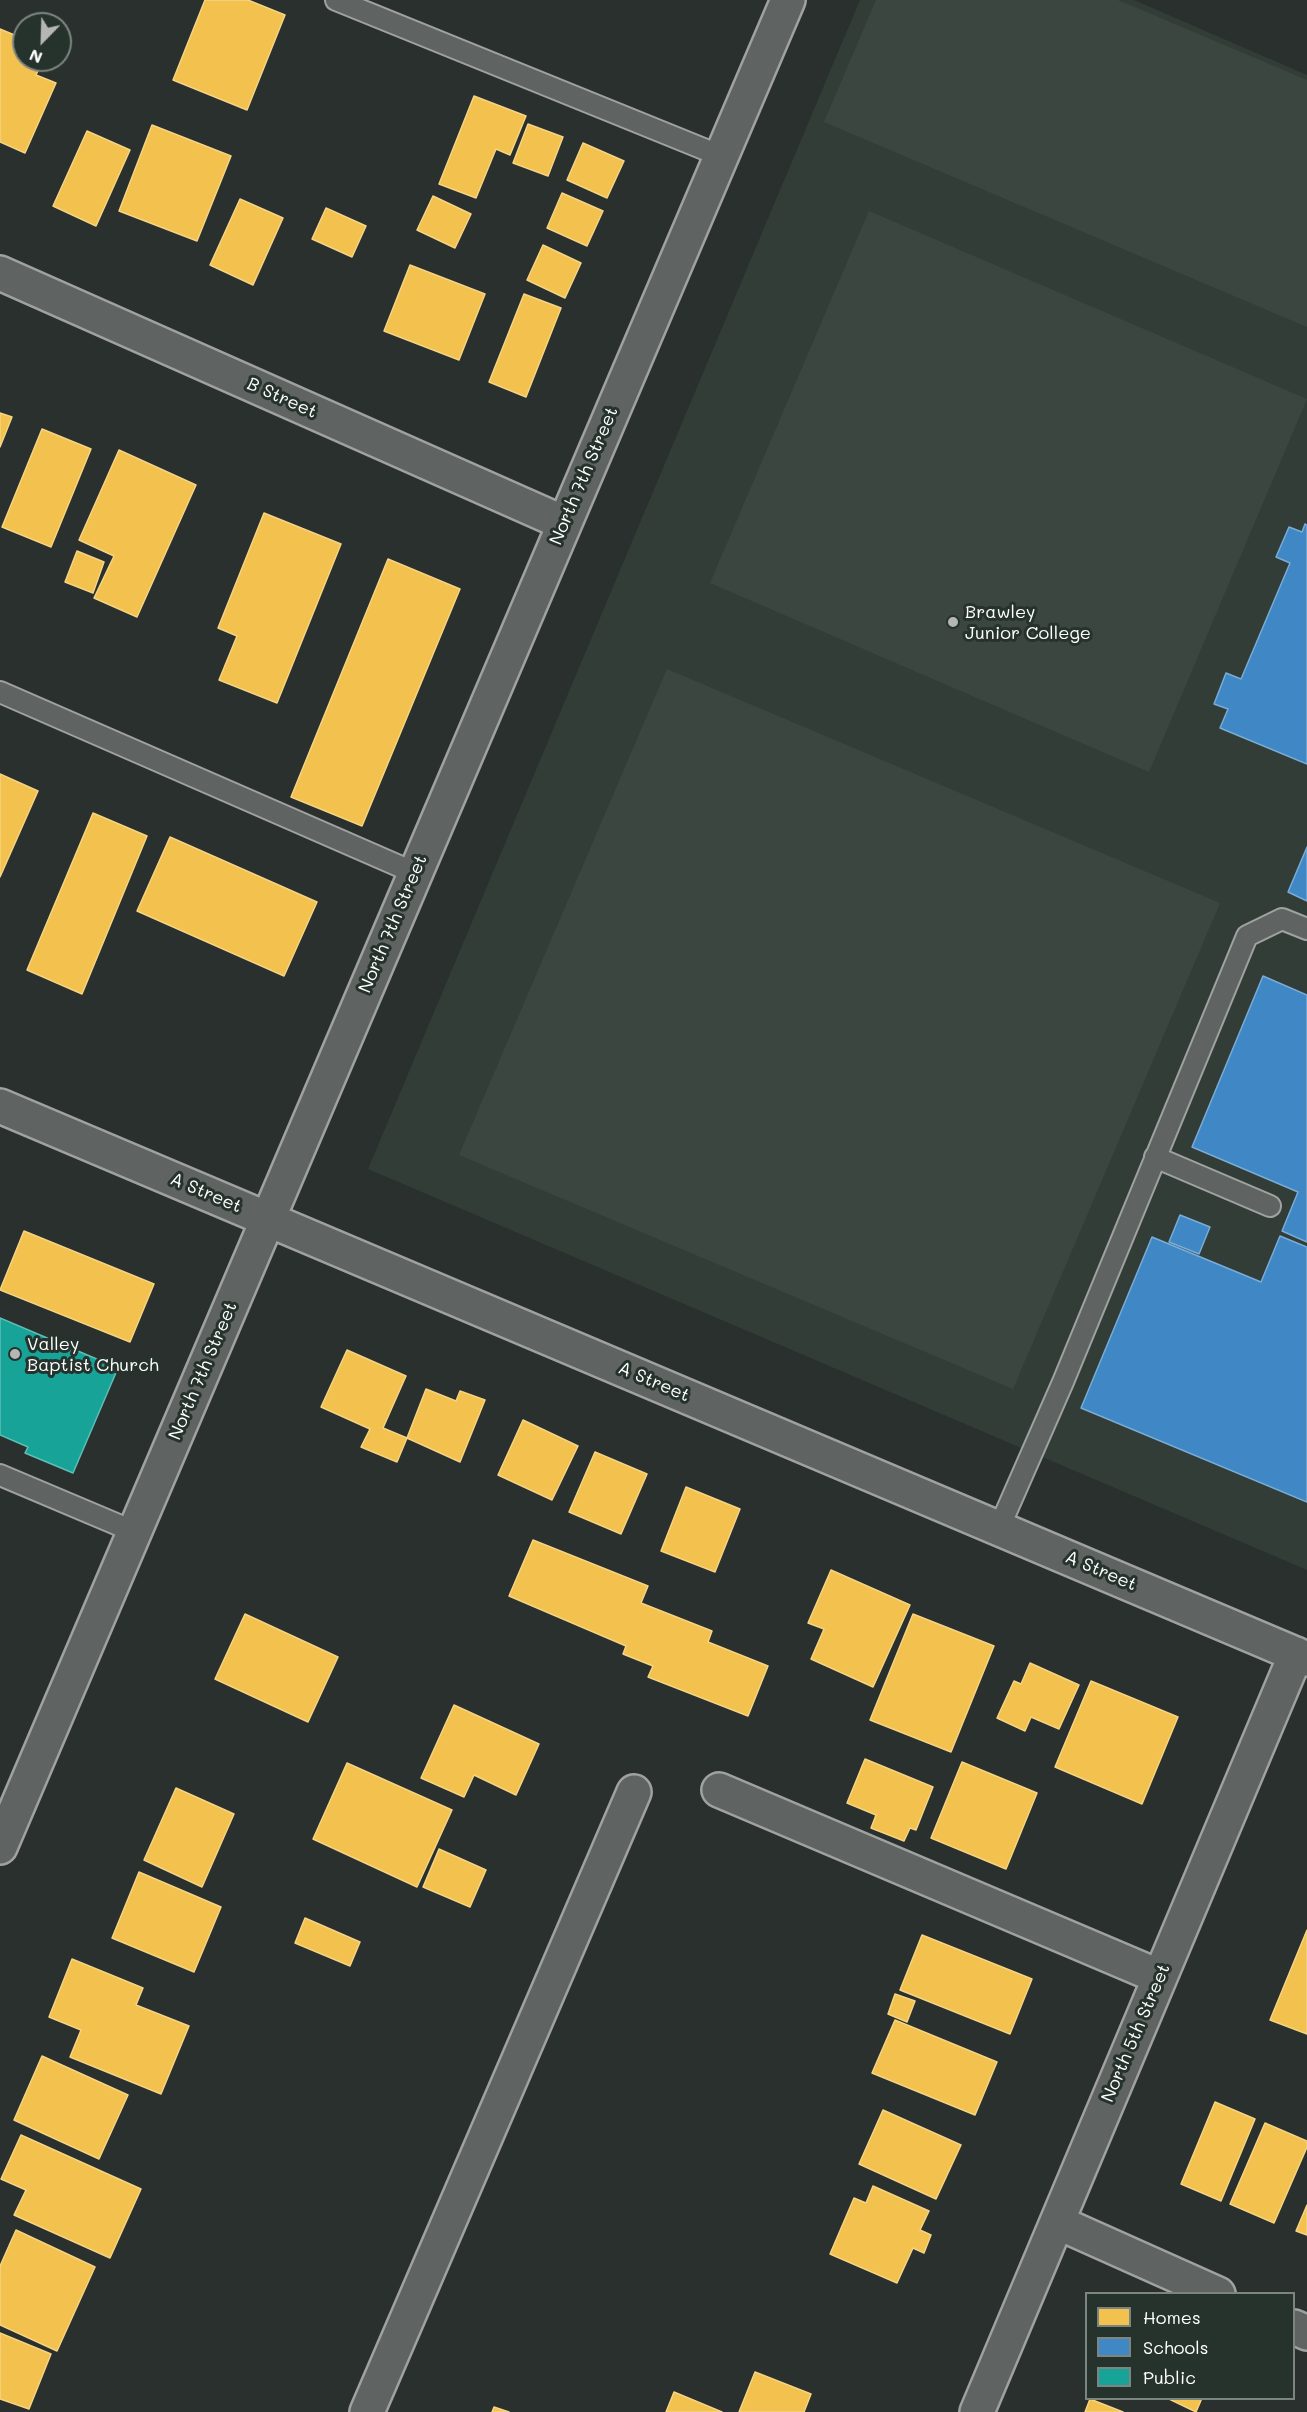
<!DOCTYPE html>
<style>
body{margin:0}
#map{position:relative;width:1307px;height:2412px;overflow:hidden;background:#29302d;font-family:Mali,sans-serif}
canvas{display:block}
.legend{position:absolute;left:1085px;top:2292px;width:210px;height:108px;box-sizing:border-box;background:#26332d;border:2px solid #7d8581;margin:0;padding:8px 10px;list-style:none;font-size:18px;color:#fff}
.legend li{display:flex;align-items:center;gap:12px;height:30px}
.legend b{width:30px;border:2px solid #7d8581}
.north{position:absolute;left:12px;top:12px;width:60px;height:60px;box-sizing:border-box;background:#26332d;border:2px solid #7d8581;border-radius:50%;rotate:203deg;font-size:16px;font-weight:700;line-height:24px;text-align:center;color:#fff}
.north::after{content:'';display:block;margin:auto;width:21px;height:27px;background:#b4b7b6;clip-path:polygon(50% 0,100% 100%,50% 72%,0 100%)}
</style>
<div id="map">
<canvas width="1307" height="2412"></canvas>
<ul class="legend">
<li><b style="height:16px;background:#f2c14e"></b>Homes</li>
<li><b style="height:16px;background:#3f88c5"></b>Schools</li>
<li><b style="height:16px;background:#17a398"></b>Public</li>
</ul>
<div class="north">N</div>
</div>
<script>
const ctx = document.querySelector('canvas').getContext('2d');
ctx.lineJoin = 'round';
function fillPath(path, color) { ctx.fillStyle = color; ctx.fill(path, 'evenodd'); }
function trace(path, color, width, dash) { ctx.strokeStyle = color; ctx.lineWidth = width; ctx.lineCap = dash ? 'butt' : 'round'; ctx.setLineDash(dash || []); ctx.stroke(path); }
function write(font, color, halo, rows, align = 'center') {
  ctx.font = font + ' Mali,sans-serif'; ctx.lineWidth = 6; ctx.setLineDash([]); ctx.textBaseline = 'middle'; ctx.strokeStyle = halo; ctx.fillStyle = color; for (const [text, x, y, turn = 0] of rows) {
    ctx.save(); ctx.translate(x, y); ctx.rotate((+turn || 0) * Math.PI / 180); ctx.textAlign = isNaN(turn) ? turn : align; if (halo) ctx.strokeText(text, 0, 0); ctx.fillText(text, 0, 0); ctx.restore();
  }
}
fillPath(new Path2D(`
 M 860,0 L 1134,0 L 1307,75 L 1307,1570 L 368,1169 Z`), '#323d38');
fillPath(new Path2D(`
 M 876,0 L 1118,0 L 1307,80 L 1307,327 L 824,122 Z
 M 869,211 L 1307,399 L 1149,772 L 710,583 Z
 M 667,669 L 1220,903 L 1013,1389 L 459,1155 Z`), '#3b4641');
const homes = new Path2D(`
 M 205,0 L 248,0 L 285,15 L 247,110 L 173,80 Z
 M 0,29 L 24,39 L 24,60 L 43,60 L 36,75 L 56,83 L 25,153 L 0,142 Z
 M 474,96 L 526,116 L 510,155 L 496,149 L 476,198 L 439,184 Z
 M 528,124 L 563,137 L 548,176 L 513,163 Z
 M 152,125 L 231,156 L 197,241 L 119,211 Z
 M 87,131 L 130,150 L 96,226 L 53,206 Z
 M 583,143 L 624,161 L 607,198 L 567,180 Z
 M 562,193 L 603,211 L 587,246 L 547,228 Z
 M 433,196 L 471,214 L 455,248 L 417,230 Z
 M 240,199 L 283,218 L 253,285 L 210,265 Z
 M 326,208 L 366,226 L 352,257 L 312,239 Z
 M 543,245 L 581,263 L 565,298 L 527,280 Z
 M 410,265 L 485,294 L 459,360 L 384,331 Z
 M 524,294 L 561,308 L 526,397 L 489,382 Z
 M 0,413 L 12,417 L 0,447 Z
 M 42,429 L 91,449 L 51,547 L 2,527 Z
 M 119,450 L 196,485 L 137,617 L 94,598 L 114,556 L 79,540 Z
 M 264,513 L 341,544 L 277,703 L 219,680 L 237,636 L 218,628 Z
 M 77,551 L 104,562 L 93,593 L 65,582 Z
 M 388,559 L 460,589 L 362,826 L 291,797 Z
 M 0,774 L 38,791 L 0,877 Z
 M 93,813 L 147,836 L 82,994 L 27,970 Z
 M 170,837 L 317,902 L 284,976 L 137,911 Z
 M 24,1231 L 154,1284 L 130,1342 L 0,1290 Z
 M 347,1350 L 406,1376 L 383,1428 L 407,1438 L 397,1462 L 361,1447 L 370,1429 L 321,1407 Z
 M 426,1389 L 456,1401 L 460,1391 L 485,1400 L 460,1462 L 407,1438 Z
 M 523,1420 L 578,1446 L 552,1500 L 498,1475 Z
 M 595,1452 L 647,1474 L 621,1534 L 569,1512 Z
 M 686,1487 L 740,1509 L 715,1572 L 661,1551 Z
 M 533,1540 L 648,1586 L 641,1603 L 712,1631 L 708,1642 L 768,1666 L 748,1716 L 648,1677 L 653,1666 L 623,1654 L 626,1646 L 509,1596 Z
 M 831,1570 L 910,1605 L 873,1687 L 811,1659 L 824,1629 L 808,1623 Z
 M 245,1614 L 338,1657 L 308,1722 L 215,1679 Z
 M 913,1614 L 994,1646 L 951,1752 L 870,1720 Z
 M 1030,1663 L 1079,1685 L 1059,1729 L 1031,1717 L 1025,1731 L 997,1718 L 1014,1681 L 1021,1684 Z
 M 1091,1681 L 1178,1717 L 1142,1804 L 1055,1767 Z
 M 454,1705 L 539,1744 L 516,1795 L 474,1775 L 464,1797 L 421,1778 Z
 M 865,1759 L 933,1787 L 916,1830 L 910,1828 L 904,1841 L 871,1828 L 876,1815 L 847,1803 Z
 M 962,1762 L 1037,1793 L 1006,1869 L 931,1838 Z
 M 347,1763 L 452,1810 L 417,1887 L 313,1839 Z
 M 176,1788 L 234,1814 L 202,1887 L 144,1860 Z
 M 439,1849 L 486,1870 L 470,1907 L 423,1887 Z
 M 139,1872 L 221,1907 L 194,1972 L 112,1938 Z
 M 305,1918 L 360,1942 L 350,1966 L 295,1943 Z
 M 1307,1930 L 1307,2034 L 1270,2020 Z
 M 922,1935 L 1032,1979 L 1010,2034 L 900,1990 Z
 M 72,1959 L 143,1988 L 136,2005 L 189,2026 L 161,2094 L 70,2057 L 81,2030 L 49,2017 Z
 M 895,1994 L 915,2001 L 907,2022 L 888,2014 Z
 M 895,2020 L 997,2062 L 975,2115 L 872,2073 Z
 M 42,2056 L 128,2095 L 99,2159 L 14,2120 Z
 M 1215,2102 L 1255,2119 L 1221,2201 L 1181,2184 Z
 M 883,2110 L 961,2145 L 936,2199 L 859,2164 Z
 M 1265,2123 L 1307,2141 L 1307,2147 L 1274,2223 L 1230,2204 Z
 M 21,2135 L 141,2189 L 110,2258 L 14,2215 L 26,2190 L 1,2179 Z
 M 873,2186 L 929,2211 L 920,2230 L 931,2235 L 924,2253 L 913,2248 L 897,2283 L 830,2254 L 854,2198 L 866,2203 Z
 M 1307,2205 L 1307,2235 L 1296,2231 Z
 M 16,2230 L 95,2267 L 57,2351 L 0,2325 L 0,2266 Z
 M 0,2333 L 51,2354 L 29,2409 L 0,2399 Z
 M 755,2372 L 811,2394 L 804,2412 L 739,2412 Z
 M 674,2392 L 722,2412 L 666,2412 Z
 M 1167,2398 L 1202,2398 L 1196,2412 Z
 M 1090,2399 L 1123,2412 L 1085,2412 Z
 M 494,2407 L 509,2412 L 492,2412 Z`);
fillPath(homes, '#f2c14e');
trace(homes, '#f6d483', 1.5);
const schools = new Path2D(`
 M 1305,524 L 1307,525 L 1307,764 L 1220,728 L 1228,709 L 1214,704 L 1226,673 L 1241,679 L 1290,563 L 1276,557 L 1289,527 L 1302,532 Z
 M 1307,847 L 1307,901 L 1288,892 Z
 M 1263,976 L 1307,995 L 1307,1242 L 1282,1231 L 1298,1192 L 1192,1147 Z
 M 1180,1215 L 1210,1227 L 1199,1254 L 1169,1242 Z
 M 1280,1236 L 1307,1247 L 1307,1502 L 1081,1408 L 1152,1237 L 1261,1282 Z`);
fillPath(schools, '#3f88c5');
trace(schools, '#79acd6', 1.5);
const public = new Path2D(`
 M 0,1318 L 118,1368 L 73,1473 L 25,1453 L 28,1447 L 0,1435 Z`);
fillPath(public, '#17a398');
trace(public, '#5dbfb7', 1.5);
const service = new Path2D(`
 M 336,0 L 721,156
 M 0,692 L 415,873
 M 1155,1157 L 1270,1206
 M 0,1475 L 135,1532
 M 999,1528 L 1063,1382 L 1247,936 L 1282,919 L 1307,929`);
const minor = new Path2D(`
 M 0,273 L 564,523
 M 0,1106 L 1307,1659
 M 719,1790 L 1160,1977
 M 0,1847 L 788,0
 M 1057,2222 L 1218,2294
 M 1294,2327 L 1307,2333
 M 367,2412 L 634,1792
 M 977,2412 L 1296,1654`);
trace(service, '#9fa2a0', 24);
trace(minor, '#9fa2a0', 38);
trace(service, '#5f6362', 20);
trace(minor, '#5f6362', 33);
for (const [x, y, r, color] of [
 [953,622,6,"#b4b7b6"],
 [15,1354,6,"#b4b7b6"]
]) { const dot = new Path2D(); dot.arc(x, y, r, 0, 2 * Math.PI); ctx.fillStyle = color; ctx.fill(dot); trace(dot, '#26332d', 2); }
write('18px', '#fff', '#26332d', [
 ["B Street",282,398,24],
 ["North 7th Street",584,476,-67],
 ["North 7th Street",393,924,-67],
 ["A Street",206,1193,23],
 ["North 7th Street",203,1371,-67],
 ["A Street",654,1382,23],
 ["A Street",1101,1571,23],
 ["North 5th Street",1136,2033,-67]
]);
write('18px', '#fff', '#26332d', [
 ["Brawley",965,612],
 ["Junior College",965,633],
 ["Valley",27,1344],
 ["Baptist Church",27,1365]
], 'left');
</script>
